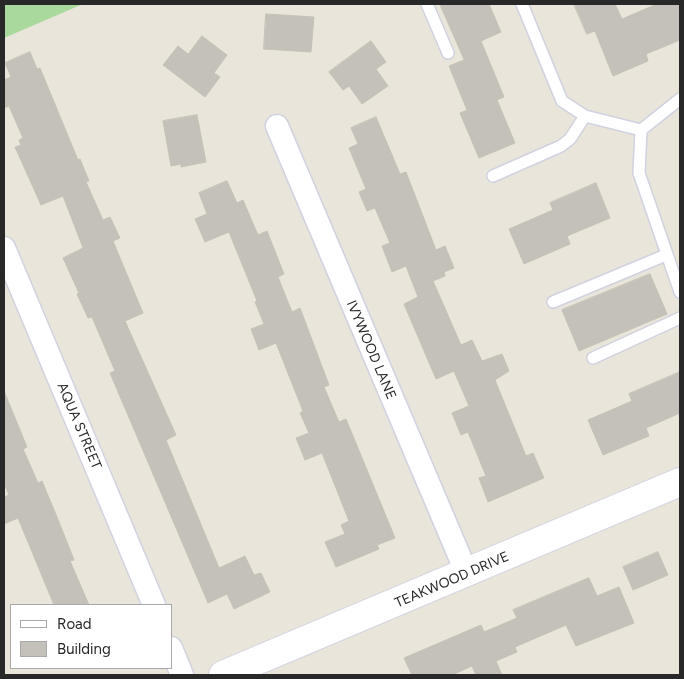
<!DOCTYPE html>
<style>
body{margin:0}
#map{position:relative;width:684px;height:679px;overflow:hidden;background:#e9e5db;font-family:Figtree,sans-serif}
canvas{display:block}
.frame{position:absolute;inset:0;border:5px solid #282828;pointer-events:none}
.legend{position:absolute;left:10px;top:604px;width:162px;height:65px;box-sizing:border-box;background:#fff;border:1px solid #a9a9a9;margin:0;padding:6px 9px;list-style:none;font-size:15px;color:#282828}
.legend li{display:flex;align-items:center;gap:10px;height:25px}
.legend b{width:25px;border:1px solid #a9a9a9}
</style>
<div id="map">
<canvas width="684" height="679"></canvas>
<div class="frame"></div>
<ul class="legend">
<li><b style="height:6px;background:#fff"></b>Road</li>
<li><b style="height:14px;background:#c4c1bb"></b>Building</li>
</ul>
</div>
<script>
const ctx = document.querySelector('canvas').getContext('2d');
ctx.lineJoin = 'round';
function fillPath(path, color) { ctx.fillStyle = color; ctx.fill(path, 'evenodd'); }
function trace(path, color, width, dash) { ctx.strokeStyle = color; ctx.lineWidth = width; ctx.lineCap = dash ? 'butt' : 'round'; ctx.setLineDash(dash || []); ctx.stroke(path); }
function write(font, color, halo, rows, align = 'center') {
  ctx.font = font + ' Figtree,sans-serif'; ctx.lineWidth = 4.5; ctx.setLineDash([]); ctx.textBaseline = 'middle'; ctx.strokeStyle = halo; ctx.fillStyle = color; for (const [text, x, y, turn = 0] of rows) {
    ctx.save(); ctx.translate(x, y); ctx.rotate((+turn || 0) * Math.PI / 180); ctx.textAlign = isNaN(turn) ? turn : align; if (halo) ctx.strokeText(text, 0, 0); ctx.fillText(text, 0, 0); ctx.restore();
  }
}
fillPath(new Path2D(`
 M 4,4 L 83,4 L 4,38 Z`), '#aad99e');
const building = new Path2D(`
 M 440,4 L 489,4 L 501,32 L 481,41 L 504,97 L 497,100 L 515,143 L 479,158 L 460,113 L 467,110 L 449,66 L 464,60 Z
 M 574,4 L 615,4 L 622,19 L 657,4 L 680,4 L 680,40 L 646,54 L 648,61 L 613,76 L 595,31 L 587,34 Z
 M 266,14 L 314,17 L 311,52 L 264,49 Z
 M 202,36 L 227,55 L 214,73 L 220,77 L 205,97 L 163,65 L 178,46 L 188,54 Z
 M 371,41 L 386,62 L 376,69 L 388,86 L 362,104 L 349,86 L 343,90 L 329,72 Z
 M 30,52 L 37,69 L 40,68 L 78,160 L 80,159 L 89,181 L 86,182 L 103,220 L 110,217 L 120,238 L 113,241 L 143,313 L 125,321 L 176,435 L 166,440 L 219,568 L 245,556 L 254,575 L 261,573 L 270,592 L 234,609 L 227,594 L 208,603 L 110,373 L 115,371 L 92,317 L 88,318 L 77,294 L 79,293 L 63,258 L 83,248 L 63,196 L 41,205 L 15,147 L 21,145 L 19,140 L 23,138 L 9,106 L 4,108 L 4,80 L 11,77 L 5,63 Z
 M 197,115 L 206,162 L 181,167 L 181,164 L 171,166 L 163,121 Z
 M 376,117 L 400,174 L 406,172 L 436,250 L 445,246 L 454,268 L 444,272 L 445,276 L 433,281 L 461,345 L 472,340 L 482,361 L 502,354 L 509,371 L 495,380 L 526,456 L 533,453 L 544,478 L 488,502 L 479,478 L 486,476 L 468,432 L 461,435 L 452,413 L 469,406 L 454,371 L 436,379 L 404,304 L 418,297 L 406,266 L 392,272 L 382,246 L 390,243 L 375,208 L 367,211 L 359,192 L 366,189 L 349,148 L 358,144 L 351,128 Z
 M 227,181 L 237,203 L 243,200 L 258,235 L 267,231 L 284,274 L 278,277 L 292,312 L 300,308 L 329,385 L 324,387 L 339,422 L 346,419 L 395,538 L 377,545 L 379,549 L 336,567 L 325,542 L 345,534 L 341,525 L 349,521 L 322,453 L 305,460 L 296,438 L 309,433 L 300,413 L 303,411 L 276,343 L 259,350 L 251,329 L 264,324 L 255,302 L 257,301 L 229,232 L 205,242 L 195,219 L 207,214 L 199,193 Z
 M 596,183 L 610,218 L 567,236 L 570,244 L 524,264 L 509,229 L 553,210 L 550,203 Z
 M 650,274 L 667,314 L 579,351 L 562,310 Z
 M 680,372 L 680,413 L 646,428 L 649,436 L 603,455 L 588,420 L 632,401 L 629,394 Z
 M 4,391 L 27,447 L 23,449 L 38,483 L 42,481 L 59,522 L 74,560 L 70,561 L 89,605 L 54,605 L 18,518 L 4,524 L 4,497 L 9,495 L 4,483 Z
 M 658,552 L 668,575 L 633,590 L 623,567 Z
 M 589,578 L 597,596 L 619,587 L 634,623 L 576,646 L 566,625 L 515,647 L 517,652 L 496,661 L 502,675 L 476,675 L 472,666 L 452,675 L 412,675 L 404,658 L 481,625 L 484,632 L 517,618 L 513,610 Z`);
fillPath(building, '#c4c1bb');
trace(building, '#c4c1b5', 1);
const service = new Path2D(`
 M 427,4 L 448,53
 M 522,4 L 562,101 L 585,116 L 641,130
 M 680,99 L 641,130 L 639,173 L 680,292
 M 493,176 L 561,146 L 570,139 L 585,116
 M 553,302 L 666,255
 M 593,358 L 680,318`);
const minor = new Path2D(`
 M 277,126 L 467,574
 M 4,248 L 154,605
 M 171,648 L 182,675`);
const tertiary = new Path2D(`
 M 223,675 L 680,482`);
trace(service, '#d1d2df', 14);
trace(minor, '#d1d2df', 25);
trace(tertiary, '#d1d2df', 30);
trace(service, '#fff', 11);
trace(minor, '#fff', 22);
trace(tertiary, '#fff', 28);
write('14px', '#282828', '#fff', [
 ["IVYWOOD LANE",371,350,67],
 ["AQUA STREET",79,426,67],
 ["TEAKWOOD DRIVE",452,580,-23]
]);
</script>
